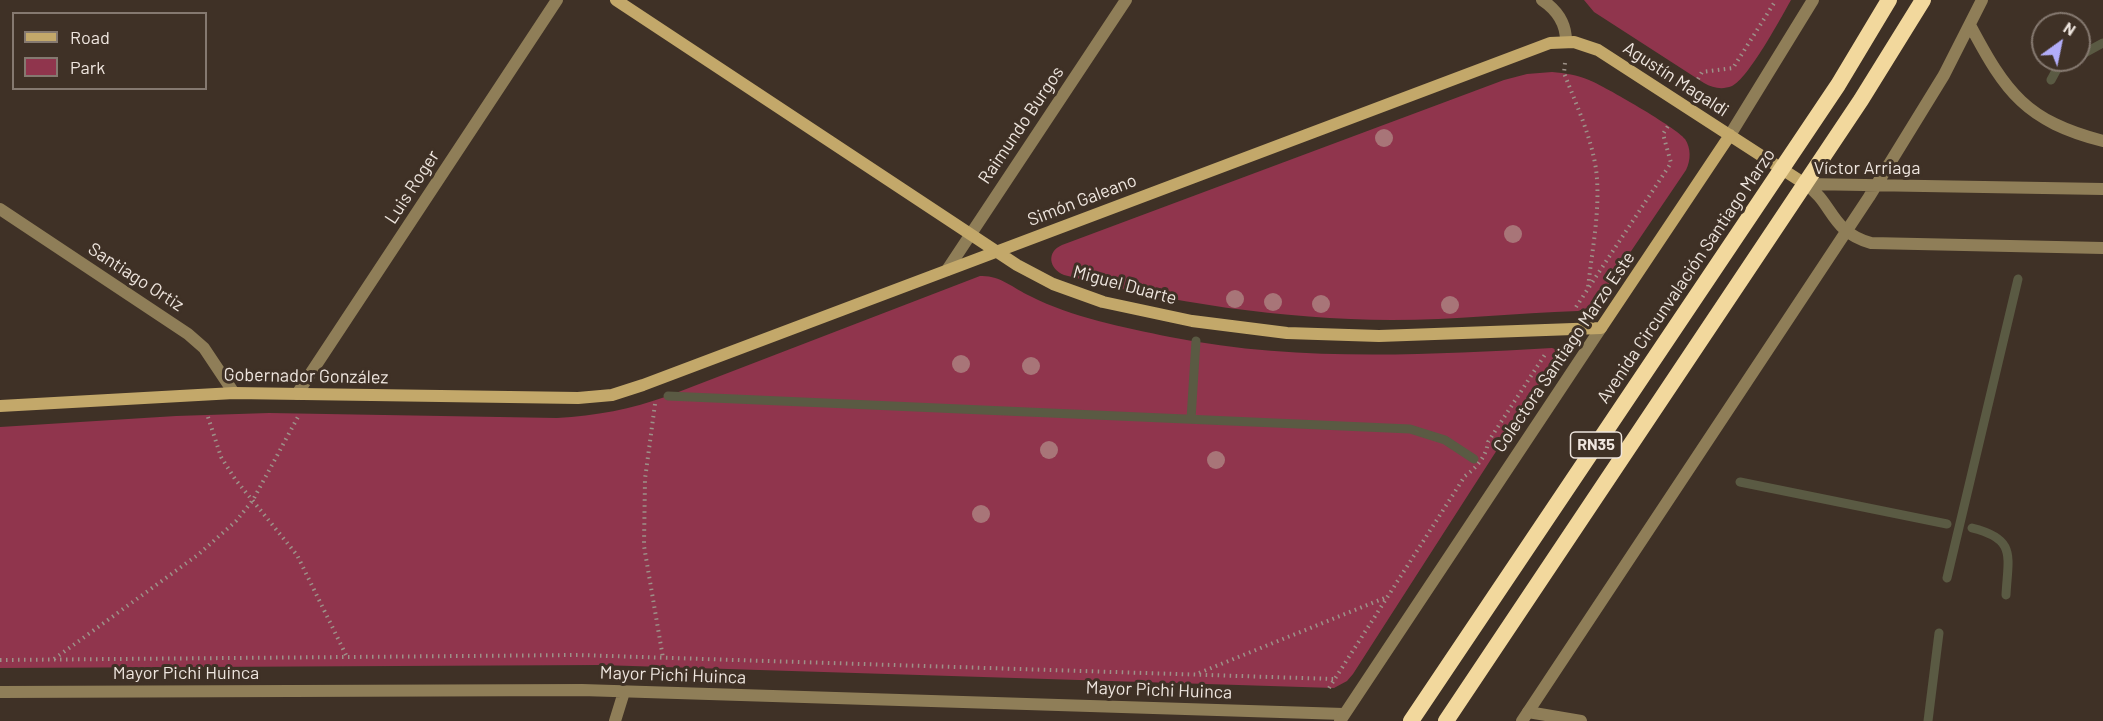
<!DOCTYPE html>
<meta charset="utf-8">
<style>
body{margin:0}
#map{position:relative;width:2103px;height:721px;overflow:hidden;background:#3f3126;font-family:Barlow,sans-serif}
canvas{display:block}
.legend{position:absolute;left:12px;top:12px;width:195px;height:78px;box-sizing:border-box;background:#3f3126;border:2px solid #857970;margin:0;padding:8px 10px;list-style:none;font-size:18px;color:#eee5de}
.legend li{display:flex;align-items:center;gap:12px;height:30px}
.legend b{width:30px;border:2px solid #857970}
.north{position:absolute;left:2031px;top:12px;width:60px;height:60px;box-sizing:border-box;background:#3f3126;border:2px solid #857970;border-radius:50%;rotate:33deg;font-size:16px;font-weight:700;line-height:24px;text-align:center;color:#eee5de}
.north::after{content:'';display:block;margin:auto;width:21px;height:27px;background:#b2adf9;clip-path:polygon(50% 0,100% 100%,50% 72%,0 100%)}
</style>
<div id="map">
<canvas width="2103" height="721"></canvas>
<ul class="legend">
<li><b style="height:8px;background:#c3a86a"></b>Road</li>
<li><b style="height:16px;background:#90354d"></b>Park</li>
</ul>
<div class="north">N</div>
</div>
<script>
const ctx = document.querySelector('canvas').getContext('2d');
ctx.lineJoin = 'round';
function fillPath(path, color) { ctx.fillStyle = color; ctx.fill(path, 'evenodd'); }
function trace(path, color, width, dash) { ctx.strokeStyle = color; ctx.lineWidth = width; ctx.lineCap = dash ? 'butt' : 'round'; ctx.setLineDash(dash || []); ctx.stroke(path); }
function write(font, color, halo, rows, align = 'center') {
  ctx.font = font + ' Barlow,sans-serif'; ctx.lineWidth = 6; ctx.setLineDash([]); ctx.textBaseline = 'middle'; ctx.strokeStyle = halo; ctx.fillStyle = color; for (const [text, x, y, turn = 0] of rows) {
    ctx.save(); ctx.translate(x, y); ctx.rotate((+turn || 0) * Math.PI / 180); ctx.textAlign = isNaN(turn) ? turn : align; if (halo) ctx.strokeText(text, 0, 0); ctx.fillText(text, 0, 0); ctx.restore();
  }
}
fillPath(new Path2D(`
 M 1584,0 L 1791,0 C 1781,18 1748,79 1732,86 C 1722,90 1713,88 1704,83 L 1594,12 Z
 M 1552,72 C 1565,73 1577,75 1589,80 C 1604,86 1677,128 1685,139 C 1691,148 1691,160 1686,170 L 1600,297 L 1590,307 L 1578,311 C 1516,313 1454,320 1392,320 C 1281,319 1171,303 1064,275 C 1049,269 1046,252 1062,245 L 1504,80 L 1527,74 Z
 M 980,276 C 1000,275 1013,288 1030,296 C 1073,318 1123,327 1170,337 C 1295,362 1425,355 1552,348 L 1557,350 L 1558,355 L 1353,674 L 1347,681 L 1334,688 L 600,665 L 0,668 L 0,427 L 176,416 L 269,413 L 557,418 C 596,416 631,409 668,396 Z`), '#90354d');
trace(new Path2D(`
 M 2079,56 L 2103,43
 M 2051,80 L 2057,69 L 2073,60
 M 668,396 L 1410,429 L 1445,440 L 1474,459
 M 1191,419 L 1196,341
 M 1740,482 L 1947,524
 M 1972,528 C 2017,539 2008,556 2006,595
 M 1947,578 L 2018,279
 M 1928,721 L 1939,633`), '#5a5a43', 9);
trace(new Path2D(`
 M 1565,63 L 1564,73 C 1576,104 1591,136 1596,169 C 1601,208 1592,249 1588,288
 M 1698,79 L 1702,72 L 1733,68 L 1776,0
 M 1576,307 L 1671,163 L 1663,134 L 1668,126
 M 655,404 L 645,479 L 644,546 L 663,658
 M 208,417 L 221,457 L 235,479 L 297,555 L 347,657
 M 54,659 L 199,554 L 236,521 L 253,500 L 299,415
 M 0,660 L 578,655 L 1334,679
 M 1199,673 L 1387,597
 M 1329,688 L 1465,476 C 1477,467 1486,457 1488,442 L 1546,353`), '#9d9188', 4, [1.5, 4.5]);
trace(new Path2D(`
 M 0,209 L 188,334 L 204,348 L 234,393
 M 947,270 L 1126,0
 M 297,394 L 557,0
 M 0,692 L 582,690 L 1344,714
 M 1528,712 L 1581,721
 M 615,721 L 624,692`), '#8f7e58', 12);
trace(new Path2D(`
 M 1542,0 C 1557,10 1566,23 1566,41
 M 1970,25 C 2006,93 2026,121 2103,141
 M 1730,135 L 1813,0
 M 1805,184 C 1834,203 1829,231 1871,243 L 2103,248
 M 1805,184 L 2103,189
 M 1340,721 L 1601,328
 M 1522,721 L 1869,197 L 1944,75 L 1982,0`), '#8f7e58', 12);
trace(new Path2D(`
 M 616,0 L 1017,265 L 1053,284 L 1103,302 L 1192,321 L 1287,333 L 1379,336 L 1601,328 L 1730,135
 M 0,406 L 234,393 L 578,398 L 612,395 L 643,385 L 1550,43 L 1574,42 L 1598,50 L 1805,184`), '#c3a86a', 12);
trace(new Path2D(`
 M 1411,721 L 1838,85 L 1889,0
 M 1446,721 L 1861,100 L 1923,0`), '#f2d89d', 16);
ctx.fillStyle = '#a87578';
for (const [x, y] of [
 [1384,138],
 [1513,234],
 [1235,299],
 [1273,302],
 [1321,304],
 [1450,305],
 [961,364],
 [1031,366],
 [1049,450],
 [1216,460],
 [981,514]
]) { ctx.beginPath(); ctx.arc(x, y, 9, 0, 2 * Math.PI); ctx.fill(); }
for (const [x, y, w] of [
 [1596,445,51]
]) { const box = new Path2D(); box.roundRect(x - w / 2, y - 13, w, 26, 4.5); ctx.fillStyle = '#3f3126'; ctx.fill(box); trace(box, '#eee5de', 1.5); }
write('bold 16px', '#eee5de', null, [
 ["RN35",1596,445]
]);
write('18px', '#eee5de', '#3f3126', [
 ["Agustín Magaldi",1676,79,33],
 ["Raimundo Burgos",1021,125,-56],
 ["Víctor Arriaga",1867,168],
 ["Luis Roger",412,187,-57],
 ["Simón Galeano",1082,200,-21],
 ["Avenida Circunvalación Santiago Marzo",1686,276,-56],
 ["Santiago Ortiz",136,277,33],
 ["Miguel Duarte",1125,285,15],
 ["Colectora Santiago Marzo Este",1564,352,-56],
 ["Gobernador González",306,376,1],
 ["Mayor Pichi Huinca",186,673],
 ["Mayor Pichi Huinca",673,675,2],
 ["Mayor Pichi Huinca",1159,690,2]
]);
</script>
